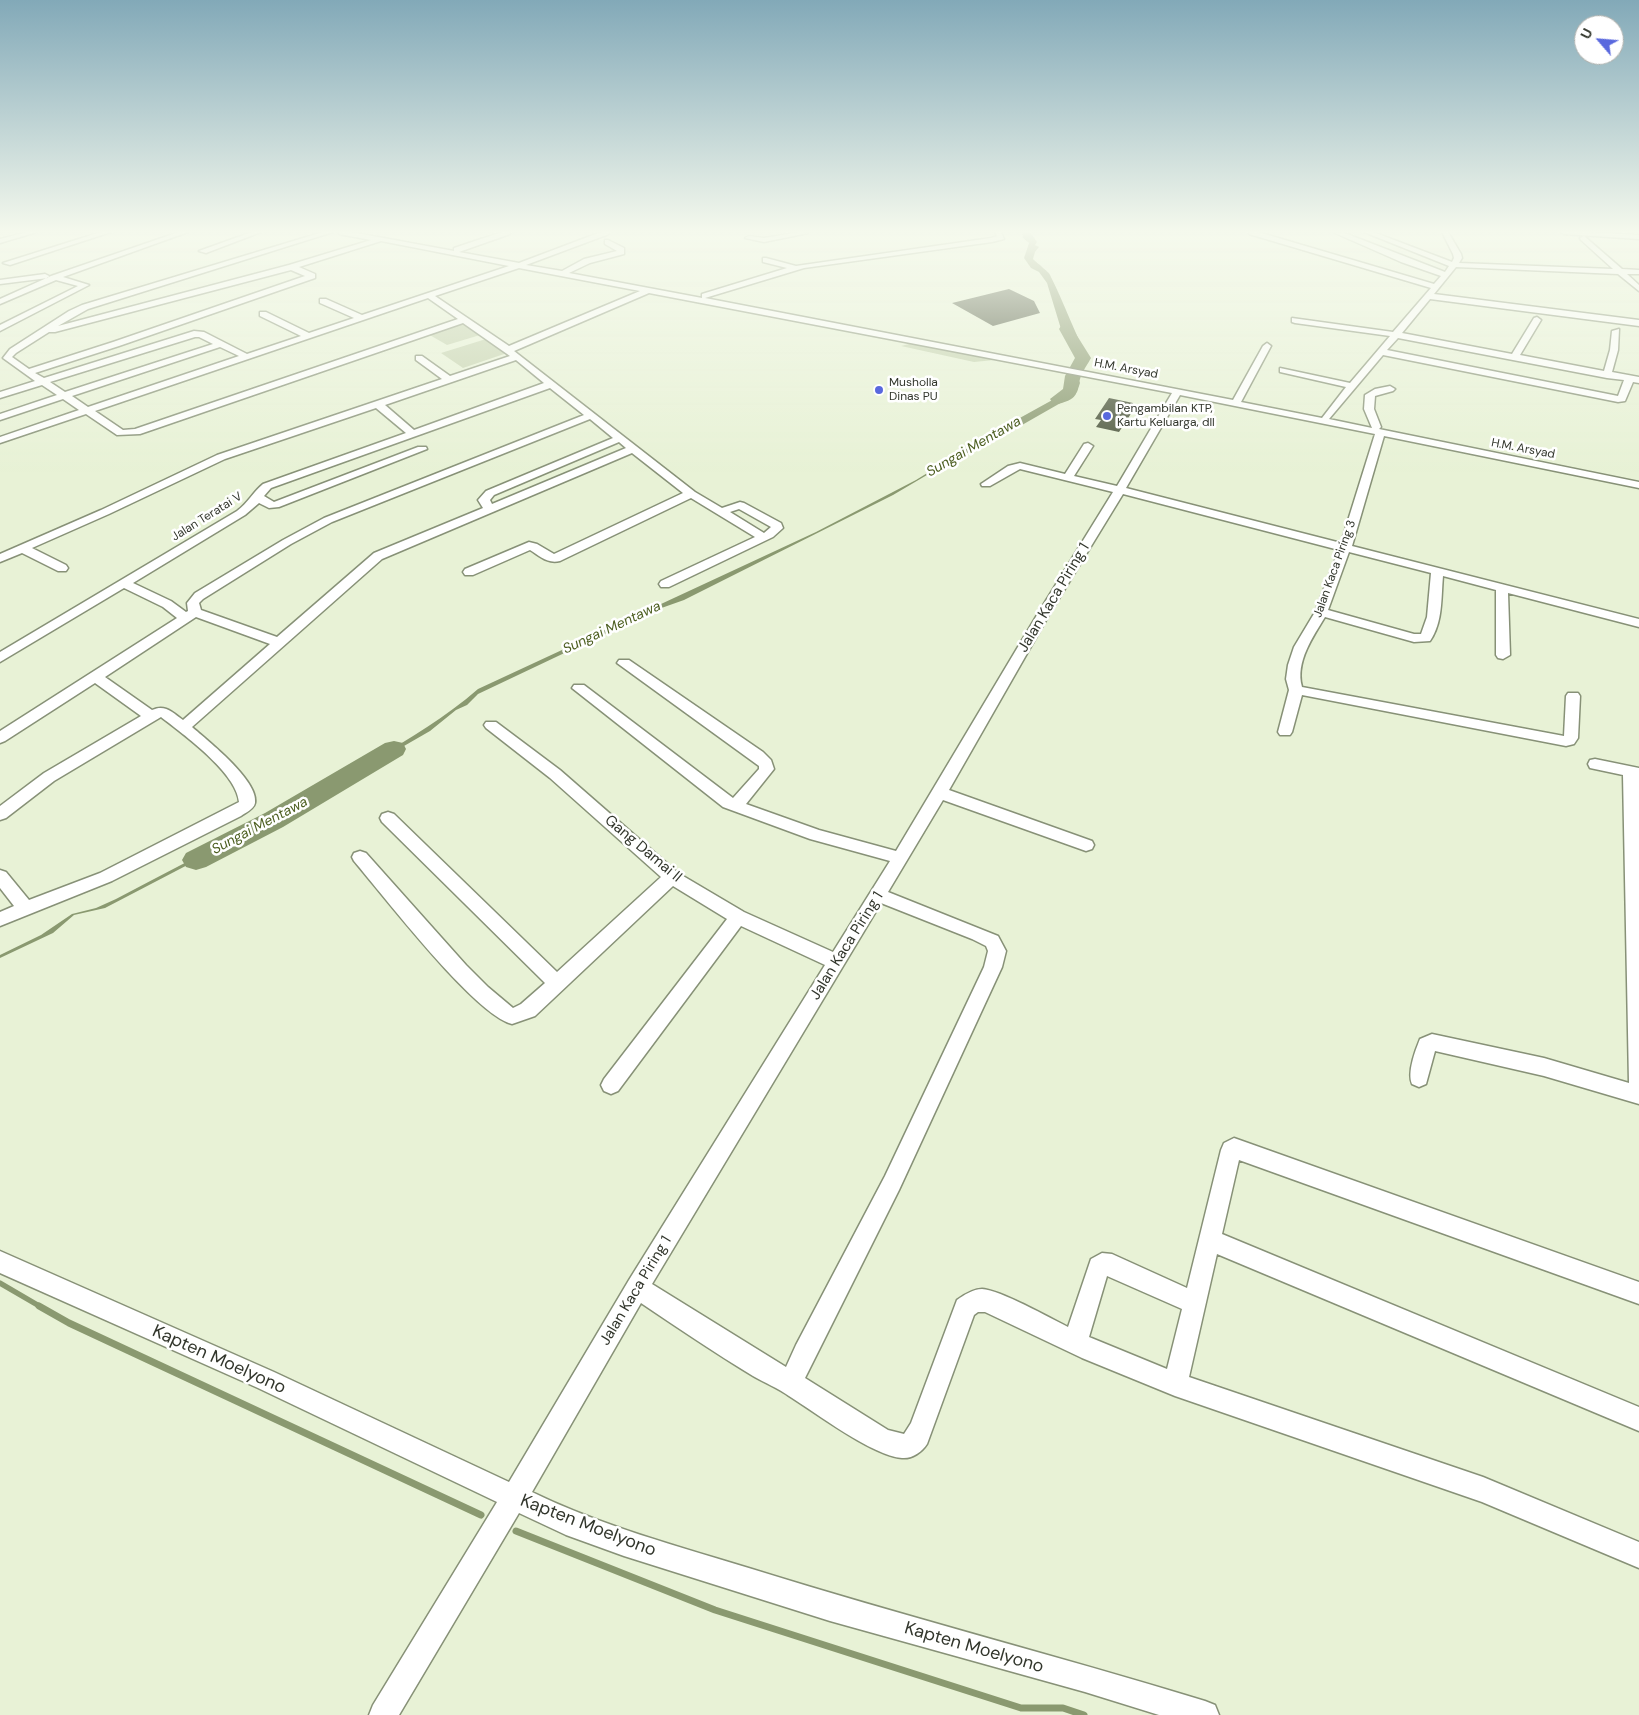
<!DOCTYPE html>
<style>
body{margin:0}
#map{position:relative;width:1639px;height:1715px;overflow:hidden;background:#e8f2d6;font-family:"DM Sans",sans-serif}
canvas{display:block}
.north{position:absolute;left:1574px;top:15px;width:50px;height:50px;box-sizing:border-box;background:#fff;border:1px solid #adafab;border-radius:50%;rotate:297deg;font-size:14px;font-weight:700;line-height:20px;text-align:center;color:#32362c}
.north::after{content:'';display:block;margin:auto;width:18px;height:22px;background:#5968de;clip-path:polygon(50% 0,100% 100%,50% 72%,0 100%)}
</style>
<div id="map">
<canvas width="1639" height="1715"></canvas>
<div class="north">U</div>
</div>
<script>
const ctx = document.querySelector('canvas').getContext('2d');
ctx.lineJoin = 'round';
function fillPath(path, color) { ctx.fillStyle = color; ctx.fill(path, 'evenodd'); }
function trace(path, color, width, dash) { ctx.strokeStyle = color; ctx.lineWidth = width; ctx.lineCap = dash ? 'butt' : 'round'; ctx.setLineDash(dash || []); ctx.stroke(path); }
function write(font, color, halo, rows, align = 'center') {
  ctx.font = font + ' "DM Sans",sans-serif'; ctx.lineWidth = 5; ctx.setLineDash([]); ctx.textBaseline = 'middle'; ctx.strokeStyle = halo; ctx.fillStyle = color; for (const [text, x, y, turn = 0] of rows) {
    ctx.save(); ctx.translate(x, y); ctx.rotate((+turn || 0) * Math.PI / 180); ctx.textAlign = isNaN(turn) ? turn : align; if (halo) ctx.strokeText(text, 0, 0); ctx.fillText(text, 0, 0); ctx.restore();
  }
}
fillPath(new Path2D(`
 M 463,323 L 480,335 L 447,345 L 428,334 Z
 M 486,339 L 507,353 L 463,368 L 441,353 Z
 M 917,342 L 1004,359 L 974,362 L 901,346 Z`), '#c4d1ad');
fillPath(new Path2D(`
 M 1022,232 L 1030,232 L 1037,242 L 1035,245 L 1039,247 L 1035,252 L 1033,259 C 1036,262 1050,273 1050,275 C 1064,303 1075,333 1089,362 L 1078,360 L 1061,329 L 1047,283 L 1039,272 L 1031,268 L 1024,258 L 1029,243 L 1023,238 Z
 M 1067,371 L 1080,374 L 1078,377 L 1080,383 L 1077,392 L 1064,401 L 1015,429 L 949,462 L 893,495 L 684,600 L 653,611 L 478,694 L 467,705 L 456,710 L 430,731 L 286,814 L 277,823 L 245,835 L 105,908 L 74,915 L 53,933 L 0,958 L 0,955 L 41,935 L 72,914 L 96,908 L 116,899 C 202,853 291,811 374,760 C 410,738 446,717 478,689 L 816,532 L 916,480 L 989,435 L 1065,393 Z`), '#8a9970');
trace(new Path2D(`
 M 0,1283 L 41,1307`), '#8a9970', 5.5);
trace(new Path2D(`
 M 39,1306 L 69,1323 L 481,1515
 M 516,1531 L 715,1610 L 1021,1708 L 1063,1708 L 1084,1715`), '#8a9970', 7);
fillPath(new Path2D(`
 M 1066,325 L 1071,326 L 1091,358 C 1088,364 1083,370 1081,376 C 1075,393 1081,398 1058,404 L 1052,402 L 1050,399 L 1063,389 L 1065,376 L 1075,358 L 1059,329 L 1061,326 Z
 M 394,741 L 403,743 L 406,749 L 403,755 L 283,827 L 206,867 L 196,870 L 186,867 L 182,860 L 186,853 L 265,813 L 385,743 Z`), '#8a9970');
fillPath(new Path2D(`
 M 1009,289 L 1034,301 L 1040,313 L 993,326 L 952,303 Z
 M 1109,398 L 1133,403 L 1132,405 L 1136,406 L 1119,432 L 1096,427 L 1101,420 L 1095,419 Z`), '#4a533b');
const minor = new Path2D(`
 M 27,232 L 37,232 L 0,243 L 0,239 Z
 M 101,232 L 111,232 L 10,265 L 3,263 Z
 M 179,232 L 188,232 L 63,277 L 89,285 L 0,331 L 0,325 L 78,286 L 56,280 L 0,304 L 0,299 L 51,276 Z
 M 252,232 L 261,232 L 206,253 L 199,251 Z
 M 323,232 L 333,232 L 88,309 L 58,326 L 289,265 L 371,240 L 339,234 L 339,232 L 351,232 L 454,251 L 454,248 L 502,232 L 510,232 L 510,234 L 459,252 L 519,263 L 601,232 L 609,232 L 609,234 L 526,265 L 562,271 L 584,259 L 617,251 L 605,244 L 605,240 L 608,240 L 624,248 L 624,254 L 590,263 L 569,273 L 702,298 L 702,294 L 787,268 L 763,262 L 763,258 L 766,258 L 796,266 L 991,238 L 997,236 L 995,232 L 1001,232 L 1004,239 L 992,242 L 804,268 L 705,298 L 1233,400 L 1263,346 L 1267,343 L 1271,346 L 1241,402 L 1322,418 L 1346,387 L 1280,372 L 1280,368 L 1350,383 L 1390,336 L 1295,323 L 1292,322 L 1292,318 L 1393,332 L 1431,288 L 1249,234 L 1249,232 L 1258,232 L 1434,284 L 1441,276 L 1401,262 L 1335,233 L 1342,232 L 1445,272 L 1449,266 L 1364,232 L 1373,232 L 1452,262 L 1454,258 L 1453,254 L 1442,232 L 1448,232 L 1461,254 L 1462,258 L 1459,263 L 1613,269 L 1581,240 L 1580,238 L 1584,236 L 1622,269 L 1639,270 L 1639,274 L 1627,274 L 1639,285 L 1639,291 L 1618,274 L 1456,267 L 1434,294 L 1639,320 L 1639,326 L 1430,299 L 1402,333 L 1512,354 L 1534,318 L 1537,317 L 1541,320 L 1520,355 L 1604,371 L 1610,350 L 1612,331 L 1619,329 L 1618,350 L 1612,372 L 1639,377 L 1639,383 L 1633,382 L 1625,401 L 1618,402 L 1383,355 L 1329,419 L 1372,428 L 1364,409 L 1365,395 L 1375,389 L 1390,386 L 1395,389 L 1393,391 L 1375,396 L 1374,409 L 1381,427 L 1379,429 L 1639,482 L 1639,488 L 1384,436 L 1352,546 L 1639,619 L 1639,627 L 1508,593 L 1510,655 L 1503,659 L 1498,658 L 1496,655 L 1496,590 L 1443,576 C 1441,598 1443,622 1430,641 L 1414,642 L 1325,617 C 1313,637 1295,662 1302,687 L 1564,736 L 1566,696 L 1568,693 L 1578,693 L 1580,696 L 1578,738 L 1574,744 L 1566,746 L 1302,695 L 1292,732 L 1290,735 L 1280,735 L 1278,732 L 1289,690 L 1286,679 L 1288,665 L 1294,647 L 1315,612 L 1339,550 L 1123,494 L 1049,615 L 949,790 L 1092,841 L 1094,845 L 1092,849 L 1086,851 L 943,800 L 888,892 L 998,936 L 1006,951 L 1002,967 L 899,1190 L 805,1378 L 888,1430 L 904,1434 L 911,1423 L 957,1300 C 964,1295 973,1289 982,1289 C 1000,1290 1050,1318 1068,1327 L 1091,1259 L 1102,1253 L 1112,1254 L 1187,1288 L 1221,1150 L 1224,1143 L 1234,1138 L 1639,1282 L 1639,1304 L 1239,1160 L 1222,1234 L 1639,1407 L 1639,1431 L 1217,1254 L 1189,1377 L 1483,1477 L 1639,1542 L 1639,1568 L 1482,1502 L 1175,1396 L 1082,1358 L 985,1312 L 978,1312 L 974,1315 L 927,1444 C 922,1452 912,1459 902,1458 C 873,1456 816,1413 789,1396 C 778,1388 765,1383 753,1376 C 715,1353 678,1328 641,1303 L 532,1492 C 602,1526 677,1546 752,1569 C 902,1616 1055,1655 1205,1701 L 1215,1705 L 1219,1715 L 1159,1715 L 1085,1692 L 830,1621 L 624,1556 L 566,1535 L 519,1513 L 399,1715 L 369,1715 L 373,1705 L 497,1502 L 258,1388 L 0,1273 L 0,1251 L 274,1372 L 509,1482 L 629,1280 L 825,965 L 741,926 L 618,1091 L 611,1094 L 604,1091 L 601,1085 L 604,1079 L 727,919 L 673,886 L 535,1016 L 512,1024 C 475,1015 383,895 354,861 L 352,857 L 354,853 L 360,851 L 366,853 L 466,965 L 488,987 L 513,1008 L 521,1004 L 545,983 L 382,822 L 380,818 L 382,814 L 388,812 L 394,814 L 557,972 L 661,877 L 550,778 L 486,728 L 484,725 L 486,722 L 496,722 L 560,770 L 678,873 L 744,912 L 833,952 L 890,861 L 810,839 L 723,807 L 572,688 L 574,685 L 584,685 L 733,798 L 759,769 L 759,766 L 617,663 L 619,660 L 629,660 L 763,752 L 771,760 L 774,769 L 746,804 L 819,830 L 896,851 L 1037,615 L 1113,492 L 1020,469 L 990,486 L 982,486 L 981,484 L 1008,466 L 1020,463 L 1065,474 L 1084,444 L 1088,443 L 1093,446 L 1074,476 L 1117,486 L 1172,393 L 649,293 L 514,351 L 695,492 L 722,508 L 740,502 L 744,503 L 781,523 L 783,528 L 773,537 L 669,587 L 661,587 L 659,584 L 661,581 L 755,537 L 691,498 L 560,561 C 547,564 540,556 530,550 L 473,575 L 465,575 L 463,572 L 465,569 L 529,542 L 537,544 L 554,554 L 683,493 L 632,453 L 382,559 L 192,727 C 208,741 259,781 255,803 C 254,809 245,813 241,816 L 112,881 L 0,926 L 0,912 L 14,906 L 0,888 L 0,870 L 6,872 L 29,900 L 100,873 L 239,802 C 237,773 183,734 161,717 L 54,781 L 6,818 L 0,820 L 0,806 L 44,773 L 141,716 L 95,683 L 5,741 L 0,743 L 0,731 L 177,618 L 163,607 L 124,588 L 0,662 L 0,652 L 237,511 C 248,503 253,492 263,484 L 406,433 L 376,408 L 225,459 L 109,514 L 32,548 L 66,565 L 68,568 L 66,571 L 58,571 L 22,553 L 0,562 L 0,554 L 101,510 L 217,455 L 442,379 L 416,360 L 416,356 L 422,356 L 450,376 L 510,356 L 463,323 L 140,434 L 117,435 L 86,414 L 0,443 L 0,437 L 79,410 L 63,399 L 0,420 L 0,414 L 57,395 L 42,385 L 0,398 L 0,392 L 35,381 L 3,358 L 10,349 L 69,311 L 82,305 ZM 381,241 L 509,266 L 362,315 L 326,299 L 320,299 L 320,303 L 354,318 L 309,333 L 266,312 L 260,312 L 260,316 L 301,336 L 247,354 L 204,332 L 194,331 L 44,378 L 35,373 L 119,346 L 315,278 L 315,274 L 299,267 ZM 519,268 L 640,291 L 509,346 L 435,296 ZM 291,270 L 305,276 L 113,342 L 29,369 L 12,357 L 16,353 L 49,332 L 55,332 ZM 428,298 L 458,319 L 135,429 L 123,430 L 95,411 ZM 195,337 L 199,337 L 213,344 L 65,392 L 50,382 ZM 1398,338 L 1607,378 L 1624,380 L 1618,396 L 1387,350 ZM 220,347 L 239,356 L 88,407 L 72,396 ZM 516,360 L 544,383 L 414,430 L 385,405 ZM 550,388 L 584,415 L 324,518 L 283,540 L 195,593 L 187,603 L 188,611 L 186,612 L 171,601 L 133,583 L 245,515 L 259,503 L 269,508 L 279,507 L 427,449 L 426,447 L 418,447 L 274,502 L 264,496 L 271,488 ZM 1180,395 L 1375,434 L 1341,543 L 1126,488 ZM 590,419 L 613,438 L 486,491 L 478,500 L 483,508 L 374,553 L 277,637 L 201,610 L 199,603 L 203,599 L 291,544 L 332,522 ZM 619,442 L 626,448 L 492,504 L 490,500 L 494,495 ZM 739,509 L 771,527 L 764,533 L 730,512 ZM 1349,552 L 1431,573 L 1427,617 L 1421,634 L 1414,634 L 1328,610 ZM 196,617 L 270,644 L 183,720 C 172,712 165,704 152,710 L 105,677 ZM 881,903 L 972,939 L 986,946 L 988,951 L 984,967 L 885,1176 L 796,1345 L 786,1367 L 652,1284 ZM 1107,1276 L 1182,1309 L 1167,1369 L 1089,1337 Z
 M 800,232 L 808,233 L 764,242 L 745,238 L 749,236 L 764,238 Z
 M 1560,232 L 1589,232 L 1639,235 L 1639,239 L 1564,234 Z
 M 45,274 L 49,276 L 48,278 L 0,284 L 0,280 Z
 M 1595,759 L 1639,768 L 1639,1104 L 1544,1076 L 1435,1051 L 1426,1084 L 1419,1087 L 1412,1084 C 1407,1073 1415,1051 1420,1039 L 1432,1034 L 1544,1058 L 1629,1083 L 1623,775 L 1590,768 L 1588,764 L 1590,760 Z`);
trace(minor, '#879177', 3);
fillPath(minor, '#fff');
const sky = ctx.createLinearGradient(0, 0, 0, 472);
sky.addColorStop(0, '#82a9b8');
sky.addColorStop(0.49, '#f5f9ed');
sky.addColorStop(1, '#f5f9ed00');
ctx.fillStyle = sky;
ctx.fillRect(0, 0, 1639, 472);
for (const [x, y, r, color] of [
 [879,390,5,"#5968de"],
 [1107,416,5,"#5968de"]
]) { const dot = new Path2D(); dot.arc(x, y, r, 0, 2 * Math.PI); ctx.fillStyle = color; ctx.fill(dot); trace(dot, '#fff', 2); }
write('12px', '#32362c', '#fff', [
 ["H.M. Arsyad",1126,369,11],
 ["H.M. Arsyad",1523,449,11],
 ["Jalan Teratai V",207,517,-32],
 ["Jalan Kaca Piring 3",1335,569,-70]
]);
write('12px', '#32362c', '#fff', [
 ["Musholla",889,383],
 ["Dinas PU",889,397],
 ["Pengambilan KTP,",1117,409],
 ["Kartu Keluarga, dll",1117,423]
], 'left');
write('italic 14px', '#4c5e20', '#fff', [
 ["Sungai Mentawa",974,447,-30],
 ["Sungai Mentawa",612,628,-25],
 ["Sungai Mentawa",260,826,-28]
]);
write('15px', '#32362c', '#fff', [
 ["Jalan Kaca Piring 1",1054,598,-59],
 ["Gang Damai II",643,849,40],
 ["Jalan Kaca Piring 1",847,946,-58],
 ["Jalan Kaca Piring 1",636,1291,-59]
]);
write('18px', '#32362c', '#fff', [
 ["Kapten Moelyono",219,1360,24],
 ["Kapten Moelyono",588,1526,21],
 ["Kapten Moelyono",974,1648,16]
]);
</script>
